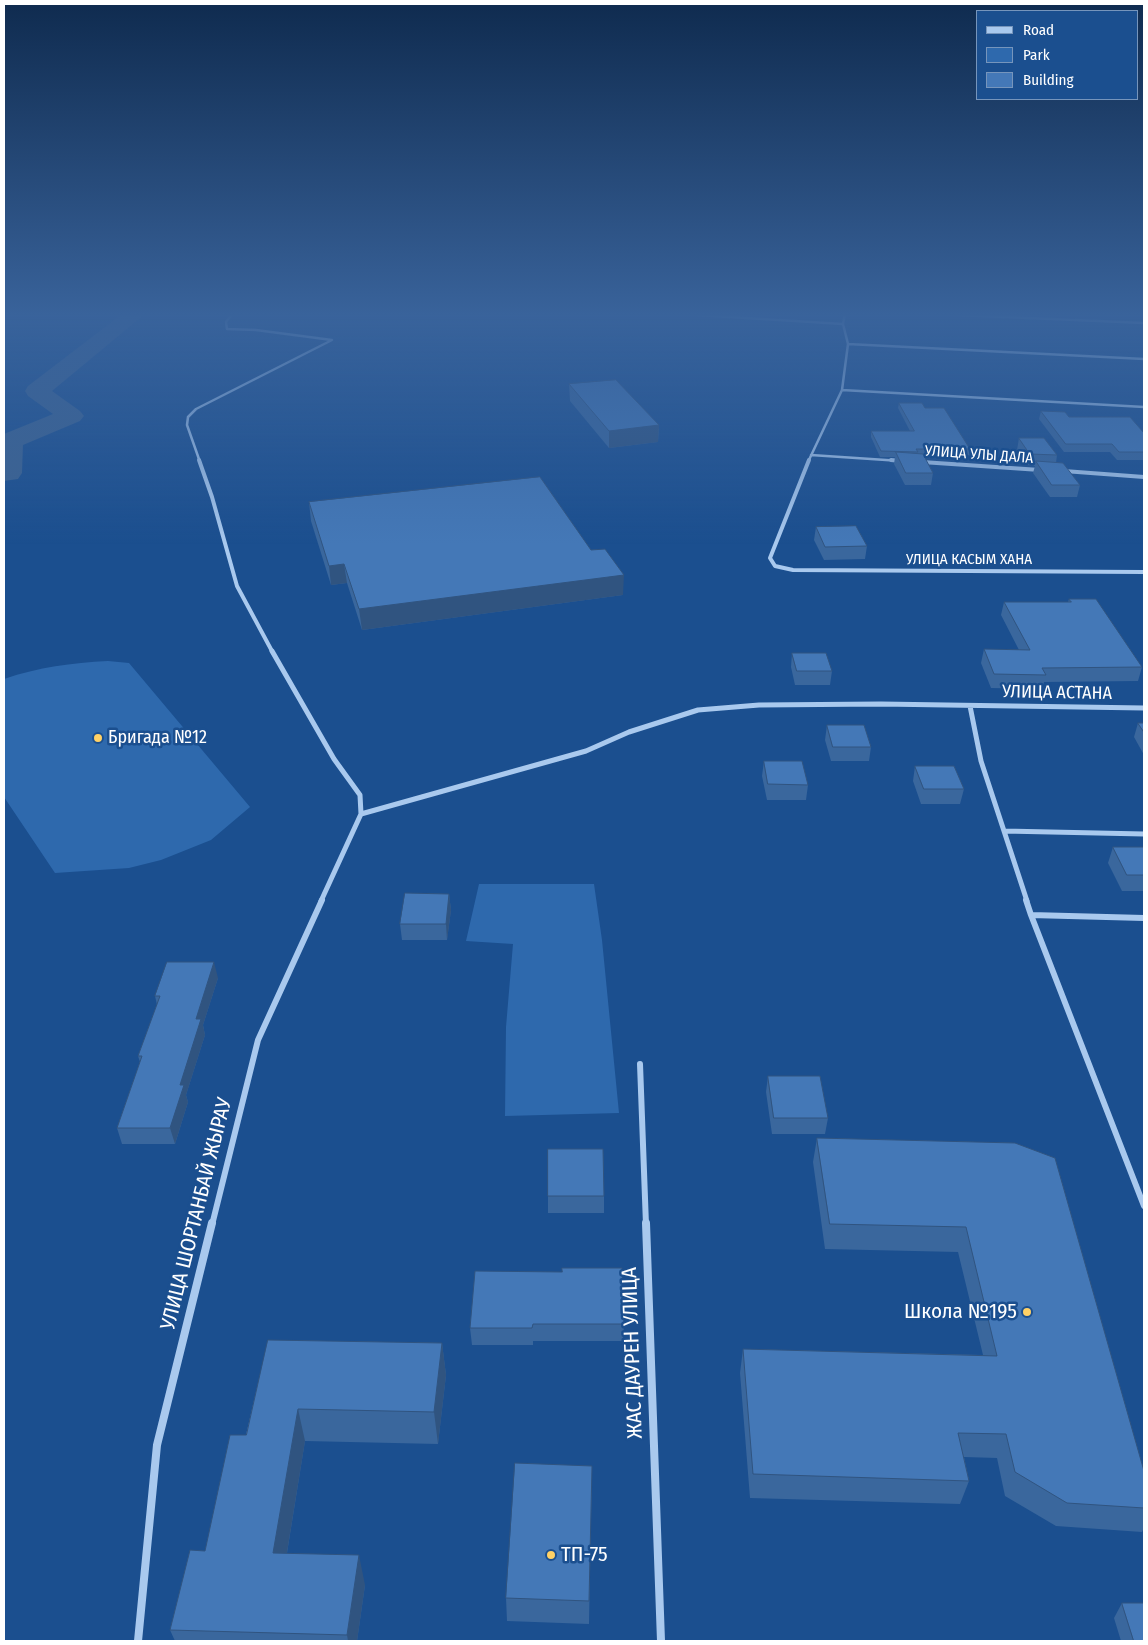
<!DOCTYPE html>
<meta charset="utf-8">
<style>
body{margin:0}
#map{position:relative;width:1148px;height:1645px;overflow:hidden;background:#1b4f8f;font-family:"Fira Sans Condensed",sans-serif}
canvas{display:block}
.frame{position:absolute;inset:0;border:5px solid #fff;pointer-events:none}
.legend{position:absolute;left:976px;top:10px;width:162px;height:90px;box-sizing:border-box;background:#1b4f8f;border:1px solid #7695bc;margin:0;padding:6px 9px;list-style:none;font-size:15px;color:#fff}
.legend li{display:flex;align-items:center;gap:10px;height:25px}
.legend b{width:25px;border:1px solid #7695bc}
</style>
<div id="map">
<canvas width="1148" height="1645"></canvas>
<div class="frame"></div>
<ul class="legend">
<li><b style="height:6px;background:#a9c9ee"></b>Road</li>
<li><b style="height:14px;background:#2e69ad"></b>Park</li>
<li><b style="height:14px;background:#4478b7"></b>Building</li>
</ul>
</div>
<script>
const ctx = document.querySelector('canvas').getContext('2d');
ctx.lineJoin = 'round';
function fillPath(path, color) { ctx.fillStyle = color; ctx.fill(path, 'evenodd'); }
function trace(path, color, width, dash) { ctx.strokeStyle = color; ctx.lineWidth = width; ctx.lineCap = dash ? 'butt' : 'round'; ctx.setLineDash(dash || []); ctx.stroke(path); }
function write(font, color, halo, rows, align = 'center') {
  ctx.font = font + ' "Fira Sans Condensed",sans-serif'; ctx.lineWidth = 5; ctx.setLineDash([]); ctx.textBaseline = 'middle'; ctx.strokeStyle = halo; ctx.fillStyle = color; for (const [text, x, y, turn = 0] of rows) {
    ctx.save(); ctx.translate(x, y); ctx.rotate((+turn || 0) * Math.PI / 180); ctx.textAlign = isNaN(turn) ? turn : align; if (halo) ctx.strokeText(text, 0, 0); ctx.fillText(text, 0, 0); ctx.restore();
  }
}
fillPath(new Path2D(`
 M 108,661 L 129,663 L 250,807 L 211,840 L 161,860 L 129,868 L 55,873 L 4,797 L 4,679 C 39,667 71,663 108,661 Z
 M 479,884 L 594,884 L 602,940 L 619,1113 L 505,1116 L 506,1027 L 513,944 L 466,941 Z`), '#2e69ad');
fillPath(new Path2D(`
 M 122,314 L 145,314 L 52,391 L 80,411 L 84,416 L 80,421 L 23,445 L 22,473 L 18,479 L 4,481 L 4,434 L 53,414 L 28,396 L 25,391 L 28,386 Z`), '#3c6290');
trace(new Path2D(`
 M 682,314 L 843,324
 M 936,314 L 1144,323
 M 848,344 L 1144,359
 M 842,390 L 1144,407
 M 811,455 L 901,461
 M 200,462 L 187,425 L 188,417 L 196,409 L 332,340 L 256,330 L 227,329 L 226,322 L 232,314
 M 808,462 L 842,390 L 848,344 L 843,324 L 845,314`), '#a9c9ee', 2.5);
trace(new Path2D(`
 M 199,460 L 212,497 L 237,586 L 273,653
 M 809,460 L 770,558 L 775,566 L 793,570 L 1144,572
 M 891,460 L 901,461
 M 922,462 L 1040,470
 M 1064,471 L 1144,477`), '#a9c9ee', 4);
trace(new Path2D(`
 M 272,651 L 334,759 L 360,795 L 361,814 L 321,901
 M 970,706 L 981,761 L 1027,901
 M 361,814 L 586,751 L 629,732 L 698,710 L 759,705 L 881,704 L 1144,708
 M 1004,831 L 1144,834`), '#a9c9ee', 5);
trace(new Path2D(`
 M 1026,900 L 1031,915
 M 1144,918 L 1031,915 L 1144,1206
 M 640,1064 L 646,1225
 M 212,1225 L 258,1040 L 322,900`), '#a9c9ee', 6);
trace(new Path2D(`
 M 646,1223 L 661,1641
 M 138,1641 L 157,1445 L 212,1223`), '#a9c9ee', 8);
fillPath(new Path2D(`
 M 569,384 L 659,425 L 658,442 L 609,448 L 570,401 Z
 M 899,403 L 925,408 L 970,449 L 969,455 L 923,455 L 933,473 L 931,485 L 905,485 L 894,464 L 895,457 L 880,457 L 871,437 L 871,431 L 910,431 L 898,408 Z
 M 1041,411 L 1144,433 L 1144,460 L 1117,460 L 1110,452 L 1064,452 L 1039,419 Z
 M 1019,438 L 1057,455 L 1056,463 L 1080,485 L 1077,497 L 1050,497 L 1033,473 L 1035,466 L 1028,465 L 1017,450 Z
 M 309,502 L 591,550 L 623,595 L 362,630 L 347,583 L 331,585 L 311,521 Z
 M 816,527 L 867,546 L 865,559 L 824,560 L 814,540 Z
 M 1069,599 L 1142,667 L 1138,681 L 1044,682 L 1042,689 L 991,688 L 981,663 L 984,649 L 1019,650 L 1001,615 L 1004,602 L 1068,602 Z
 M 792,653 L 832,671 L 830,685 L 795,685 L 791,667 Z
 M 1138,723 L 1144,723 L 1144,755 L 1134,737 Z
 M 827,725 L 871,747 L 869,761 L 831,761 L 825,740 Z
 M 764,761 L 808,785 L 806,800 L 767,800 L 762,776 Z
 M 915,766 L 964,789 L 960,804 L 921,804 L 913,781 Z
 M 1113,847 L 1144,847 L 1144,891 L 1122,891 L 1108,863 Z
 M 449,894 L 451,910 L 447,940 L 402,940 L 400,924 Z
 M 218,978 L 203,1025 L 205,1035 L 186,1095 L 188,1102 L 175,1144 L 122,1144 L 117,1128 L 140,1062 L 138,1056 L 157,1005 L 155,996 Z
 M 768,1076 L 828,1118 L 825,1134 L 772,1134 L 766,1092 Z
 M 817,1138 L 1015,1143 L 1144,1471 L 1144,1528 L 1142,1532 L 1056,1526 L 1005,1496 L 997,1458 L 964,1457 L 969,1481 L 960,1504 L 750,1498 L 740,1373 L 743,1349 L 983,1355 L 958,1252 L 825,1249 L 813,1162 Z
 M 548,1196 L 604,1196 L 604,1213 L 548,1213 Z
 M 562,1272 L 624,1324 L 623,1341 L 533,1341 L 533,1345 L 472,1345 L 470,1328 Z
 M 268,1340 L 442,1343 L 446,1375 L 438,1444 L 305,1441 L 287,1553 L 365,1585 L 357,1641 L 175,1641 L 170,1630 L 205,1551 L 246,1435 Z
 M 592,1466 L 589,1624 L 507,1621 L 506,1598 Z
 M 1122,1603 L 1144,1641 L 1121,1641 L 1114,1618 Z`), '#3a679d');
fillPath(new Path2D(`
 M 659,425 L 658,442 L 609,448 L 609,431 Z
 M 344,564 L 347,583 L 331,585 L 329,566 Z
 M 624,575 L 623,595 L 362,630 L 359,609 Z
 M 449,894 L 451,910 L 447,940 L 446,924 Z
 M 214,962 L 218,978 L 203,1025 L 205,1035 L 186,1095 L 188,1102 L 175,1144 L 170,1128 L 196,1019 Z
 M 442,1343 L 446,1375 L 438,1444 L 434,1412 Z
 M 298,1409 L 305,1441 L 282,1583 L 273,1553 Z
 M 359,1555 L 365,1585 L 357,1641 L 348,1641 L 347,1635 Z`), '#305480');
const building = new Path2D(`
 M 616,380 L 659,425 L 609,431 L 569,384 Z
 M 899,403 L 922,403 L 925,408 L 944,408 L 970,449 L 916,449 L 918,452 L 881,451 L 871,431 L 914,431 Z
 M 1041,411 L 1065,412 L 1069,417 L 1130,417 L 1144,433 L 1144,452 L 1119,452 L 1112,444 L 1066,444 Z
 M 1019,438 L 1044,438 L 1057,455 L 1030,454 Z
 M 896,452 L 923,454 L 933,473 L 906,473 Z
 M 1036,461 L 1063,463 L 1080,485 L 1052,485 Z
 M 540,477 L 591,550 L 605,549 L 624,575 L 359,609 L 344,564 L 329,566 L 309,502 Z
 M 856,526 L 867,546 L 825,547 L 816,527 Z
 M 1069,599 L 1096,599 L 1142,667 L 1042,668 L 1046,675 L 994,674 L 984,649 L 1030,650 L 1004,602 L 1071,602 Z
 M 792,653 L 826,653 L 832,671 L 797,671 Z
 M 1138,723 L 1144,723 L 1144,732 Z
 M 827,725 L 864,725 L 871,747 L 833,747 Z
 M 764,761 L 802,761 L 808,785 L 768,784 Z
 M 915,766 L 954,766 L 964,789 L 924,789 Z
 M 1113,847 L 1144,847 L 1144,875 L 1127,875 Z
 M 405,893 L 449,894 L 446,924 L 400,924 Z
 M 167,962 L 214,962 L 196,1019 L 201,1019 L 180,1085 L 184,1085 L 170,1128 L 117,1128 L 142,1056 L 138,1056 L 160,996 L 155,996 Z
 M 768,1076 L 820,1076 L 828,1118 L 774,1118 Z
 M 817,1138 L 1015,1143 L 1055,1158 L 1144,1471 L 1144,1508 L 1067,1503 L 1015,1472 L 1006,1434 L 958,1433 L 969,1481 L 753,1474 L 743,1349 L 997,1356 L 966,1227 L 830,1224 Z
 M 548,1149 L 603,1149 L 604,1196 L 548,1196 Z
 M 562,1268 L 622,1268 L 624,1324 L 533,1324 L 532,1328 L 470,1328 L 475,1271 L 562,1272 Z
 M 268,1340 L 442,1343 L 434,1412 L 298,1409 L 273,1553 L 359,1555 L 347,1635 L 170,1630 L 190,1550 L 205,1551 L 230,1435 L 246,1435 Z
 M 515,1463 L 592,1466 L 589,1601 L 506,1598 Z
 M 1122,1603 L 1144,1603 L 1144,1641 L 1134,1641 Z`);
fillPath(building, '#4478b7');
trace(building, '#305480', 1);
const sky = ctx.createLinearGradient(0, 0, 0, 544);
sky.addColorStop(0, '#0f2b4f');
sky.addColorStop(0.58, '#39639b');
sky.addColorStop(1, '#39639b00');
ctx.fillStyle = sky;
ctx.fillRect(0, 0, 1148, 544);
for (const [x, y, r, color] of [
 [98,738,5,"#ffd166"],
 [1027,1312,5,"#ffd166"],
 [551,1555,5,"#ffd166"]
]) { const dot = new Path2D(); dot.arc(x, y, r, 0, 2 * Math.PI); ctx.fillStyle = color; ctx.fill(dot); trace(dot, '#1b4f8f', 2); }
write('15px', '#fff', '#1b4f8f', [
 ["УЛИЦА УЛЫ ДАЛА",979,455,4],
 ["УЛИЦА КАСЫМ ХАНА",969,560]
]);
write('18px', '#fff', '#1b4f8f', [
 ["УЛИЦА АСТАНА",1057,693,1]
]);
write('18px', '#fff', '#1b4f8f', [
 ["Бригада №12",108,738]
], 'left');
write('21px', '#fff', '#1b4f8f', [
 ["УЛИЦА ШОРТАНБАЙ ЖЫРАУ",197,1214,-76],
 ["ЖАС ДАУРЕН УЛИЦА",633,1353,-92]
]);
write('21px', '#fff', '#1b4f8f', [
 ["Школа №195",1017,1312],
 ["ТП-75",561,1555,"left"]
], 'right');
</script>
